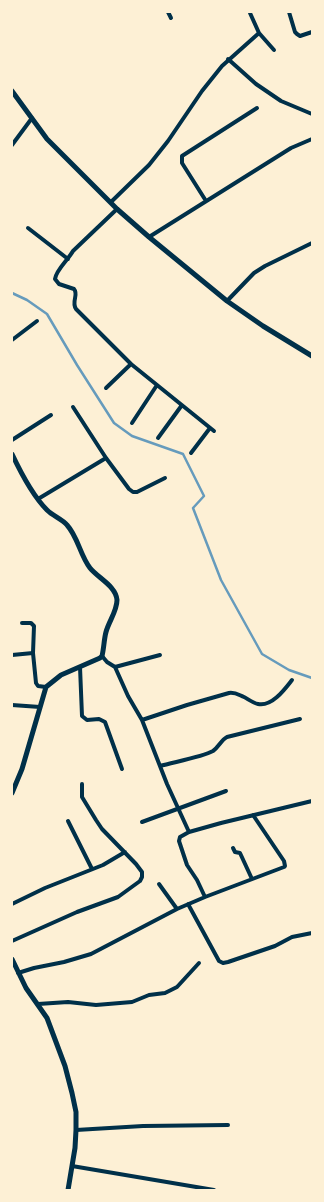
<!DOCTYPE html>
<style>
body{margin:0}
#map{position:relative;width:324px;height:1202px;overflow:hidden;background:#fdf0d5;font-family:Roboto,sans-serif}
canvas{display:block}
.frame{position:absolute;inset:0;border:13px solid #fdf0d5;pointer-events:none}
</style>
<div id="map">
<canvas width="324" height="1202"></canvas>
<div class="frame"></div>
</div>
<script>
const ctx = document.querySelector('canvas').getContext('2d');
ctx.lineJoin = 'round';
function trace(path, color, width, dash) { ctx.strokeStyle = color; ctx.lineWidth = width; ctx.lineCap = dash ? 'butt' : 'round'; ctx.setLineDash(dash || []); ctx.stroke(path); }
trace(new Path2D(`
 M 12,293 L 27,300 L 47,314 L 77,365 L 114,423 L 132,436 L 183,454 L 204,496 L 193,508 L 221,580 L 262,654 L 289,670 L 312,678`), '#669bbc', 2.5);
trace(new Path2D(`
 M 168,12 L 171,18
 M 289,12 L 295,32 L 297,34 L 300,36 L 312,32
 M 250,13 L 259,33 L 274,50
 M 228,59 L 256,84 L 281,101 L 312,114
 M 12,145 L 32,118
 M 206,201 L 182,163 L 182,156 L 257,108
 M 111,202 L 149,165 L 168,141 L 202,91 L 222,66 L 259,33
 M 117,209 L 73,251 C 68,260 56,270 55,279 L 59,284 L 74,289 C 79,295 71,301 76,309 L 131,364 L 214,431
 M 28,228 L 68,259
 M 149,237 L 291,148 L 312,139
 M 227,301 L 254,273 L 265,266 L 312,243
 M 12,340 L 37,321
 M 106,388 L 131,364
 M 73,407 L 106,458 L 129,489 L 133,492 L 137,492 L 165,478
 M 132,423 L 157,385
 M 158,438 L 182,405
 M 12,440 L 51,415
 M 191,453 L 210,428
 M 38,499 L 106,458
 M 22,623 L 31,623 L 34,626 L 33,653 L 36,683 L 38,686 L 46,687
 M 12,655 L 33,653
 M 102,656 L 107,662 L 115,667 L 128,696 L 142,720 L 167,784 L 189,832 L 221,823 L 312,801
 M 80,667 L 82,716 L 87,720 L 99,719 L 105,722 L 122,769
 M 115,667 L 160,655
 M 12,705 L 40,707
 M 142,720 L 187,705 L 229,693 C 235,692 239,695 244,697 C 248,699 253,703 258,704 C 272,707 285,689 292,680
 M 160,766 C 174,762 202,757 213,751 C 219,747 221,740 227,737 L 300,719
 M 68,821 L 92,869
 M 142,822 L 226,791
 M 189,832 L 180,837 L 179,841 L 187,865 L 197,880 L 205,897
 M 233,848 L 235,852 L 240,853 L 252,879
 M 159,884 L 177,909
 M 12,904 L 45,888 L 103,865 L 125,852
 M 188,904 L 219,961 L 223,963 L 228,962 L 275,946 L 292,937 L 312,933
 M 12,941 L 77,912 L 118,897 L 140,881 L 142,877 L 142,872 L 136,864 L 102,829 L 96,820 L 82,797 L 82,784
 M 18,973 L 34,968 L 64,962 L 91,954 L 177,909 L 205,897 L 284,867 L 285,866 L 284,861 L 253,815
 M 38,1004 L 68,1002 L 96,1005 L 132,1002 L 149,995 L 165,993 L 177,987 L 199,963
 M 76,1130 L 143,1126 L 228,1125
 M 72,1166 L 214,1190`), '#003049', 4);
trace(new Path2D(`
 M 12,91 L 47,139 L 117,209 L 149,237 L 227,301 L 263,326 L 312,356
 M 12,454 C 20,471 34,497 47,510 C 53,516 62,519 67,525 C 78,537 80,555 90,568 C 98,578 116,586 117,600 C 117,611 109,621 106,632 C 104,639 104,648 102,656 L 100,658 L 61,675 L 46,687 L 22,769 L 12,793
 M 12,959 L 26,988 L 47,1018 L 65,1066 L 72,1093 L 76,1112 L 76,1130 L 75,1148 L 68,1190`), '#003049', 5);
</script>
